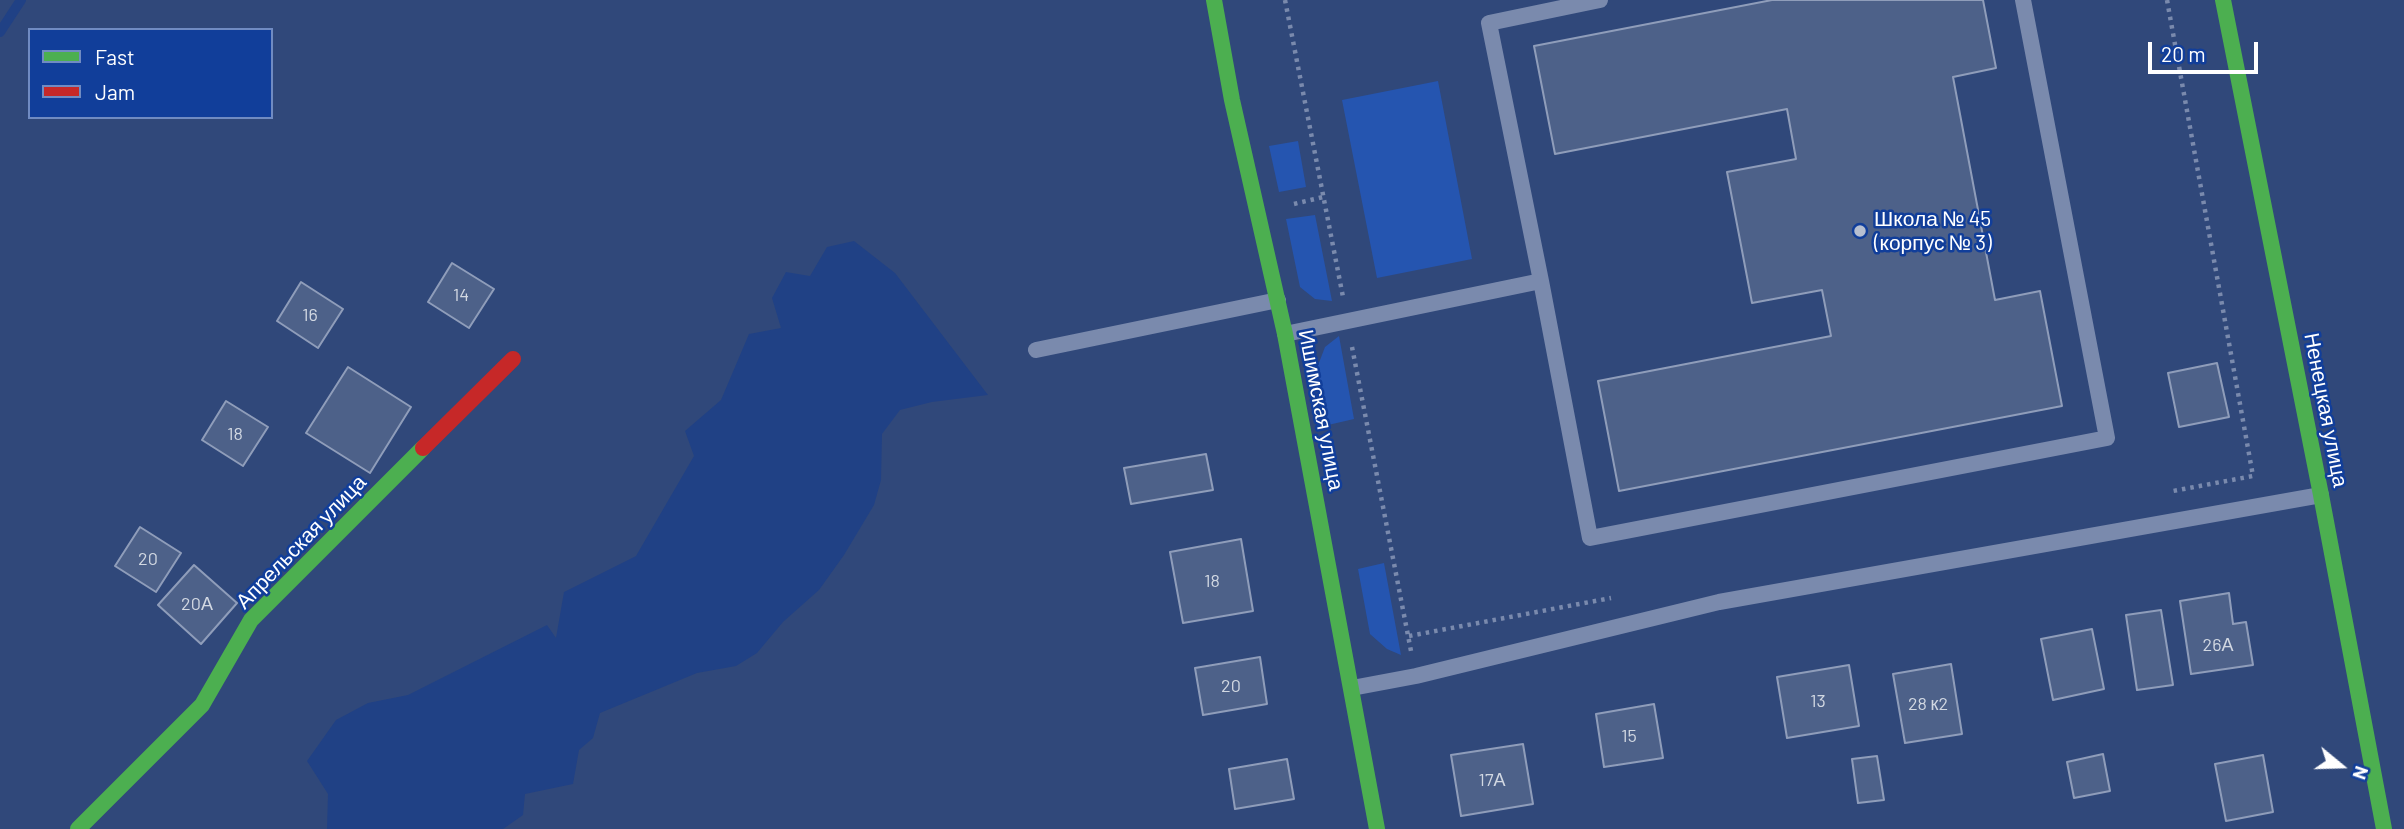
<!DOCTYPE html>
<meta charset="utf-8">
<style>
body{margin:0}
#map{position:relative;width:2404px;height:829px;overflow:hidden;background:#30487a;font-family:Barlow,sans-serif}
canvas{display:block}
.legend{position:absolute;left:28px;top:28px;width:245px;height:91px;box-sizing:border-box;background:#113e9a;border:2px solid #708bc2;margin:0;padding:9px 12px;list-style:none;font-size:21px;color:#fff}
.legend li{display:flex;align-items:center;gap:14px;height:35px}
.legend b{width:35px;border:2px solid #708bc2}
.north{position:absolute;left:2306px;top:731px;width:70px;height:70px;-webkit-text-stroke:5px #113e9a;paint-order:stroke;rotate:109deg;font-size:19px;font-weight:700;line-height:28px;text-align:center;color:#fff}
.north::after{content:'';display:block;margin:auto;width:24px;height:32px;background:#fff;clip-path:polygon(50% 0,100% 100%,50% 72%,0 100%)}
.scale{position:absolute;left:2148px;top:42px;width:110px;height:32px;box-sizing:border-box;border:4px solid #fff;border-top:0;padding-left:9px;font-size:21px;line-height:24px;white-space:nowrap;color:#fff;-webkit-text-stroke:5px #113e9a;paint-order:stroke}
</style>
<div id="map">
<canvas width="2404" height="829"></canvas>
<ul class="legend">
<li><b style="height:9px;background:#4caf50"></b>Fast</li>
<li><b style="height:9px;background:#c62828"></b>Jam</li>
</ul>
<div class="north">N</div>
<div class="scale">20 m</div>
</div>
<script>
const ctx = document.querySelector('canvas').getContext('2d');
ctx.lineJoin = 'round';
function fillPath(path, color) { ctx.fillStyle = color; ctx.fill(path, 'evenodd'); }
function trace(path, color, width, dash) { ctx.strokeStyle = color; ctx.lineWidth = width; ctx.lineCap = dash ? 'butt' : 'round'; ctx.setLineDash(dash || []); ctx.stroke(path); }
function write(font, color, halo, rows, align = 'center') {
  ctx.font = font + ' Barlow,sans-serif'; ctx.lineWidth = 5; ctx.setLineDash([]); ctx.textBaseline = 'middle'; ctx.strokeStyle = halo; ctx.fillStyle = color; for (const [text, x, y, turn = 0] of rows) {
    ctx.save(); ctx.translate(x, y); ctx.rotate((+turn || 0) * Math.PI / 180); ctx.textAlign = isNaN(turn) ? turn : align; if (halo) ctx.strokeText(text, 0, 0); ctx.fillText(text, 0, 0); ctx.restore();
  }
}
fillPath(new Path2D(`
 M 1438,81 L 1472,259 L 1377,278 L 1342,100 Z
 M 1298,141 L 1306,187 L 1279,192 L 1269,146 Z
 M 1315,215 L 1332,301 L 1315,299 L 1300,287 L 1286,219 Z
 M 1339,336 L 1354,419 L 1328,425 L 1317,368 L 1325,347 Z
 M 1384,563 L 1401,655 L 1387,649 L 1370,634 L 1358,569 Z`), '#2555b0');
fillPath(new Path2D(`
 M 854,241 L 895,273 L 988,395 L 932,402 L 900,410 L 882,434 L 881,480 L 874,505 L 844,555 L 819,590 L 783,622 L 757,653 L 736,666 L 697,673 L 600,713 L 593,738 L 579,750 L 573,784 L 525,794 L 523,815 L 503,829 L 327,829 L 328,794 L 307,761 L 336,720 L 368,703 L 408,695 L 547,625 L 556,638 L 564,592 L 636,556 L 694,456 L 685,431 L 721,400 L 749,334 L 781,328 L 772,298 L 786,272 L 810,276 L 827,247 Z`), '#204185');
trace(new Path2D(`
 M 0,32 L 21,0`), '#204185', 10);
const building = new Path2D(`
 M 1772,0 L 1983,0 L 1996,68 L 1953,77 L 1995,300 L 2040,291 L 2062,406 L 1619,491 L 1598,381 L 1831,336 L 1822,290 L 1752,303 L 1727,172 L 1796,159 L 1787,109 L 1555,154 L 1534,46 Z
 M 452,263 L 494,289 L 469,328 L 428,302 Z
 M 301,282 L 343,309 L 318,348 L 277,321 Z
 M 2217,363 L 2229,417 L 2179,427 L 2168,373 Z
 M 348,367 L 411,407 L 370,473 L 306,433 Z
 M 226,401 L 268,427 L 243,466 L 202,440 Z
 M 1206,454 L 1213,490 L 1131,504 L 1124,468 Z
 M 140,527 L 181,553 L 156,592 L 115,566 Z
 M 1241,539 L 1253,611 L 1183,623 L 1170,552 Z
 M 194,565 L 237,603 L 201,644 L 158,605 Z
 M 2229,593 L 2233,624 L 2246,622 L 2253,665 L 2191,674 L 2180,601 Z
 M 2161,610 L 2173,685 L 2137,690 L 2126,615 Z
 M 2092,629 L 2104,689 L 2053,700 L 2041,639 Z
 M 1260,657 L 1267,704 L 1203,715 L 1195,668 Z
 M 1951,664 L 1962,734 L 1905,743 L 1893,674 Z
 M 1849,665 L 1859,726 L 1787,738 L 1777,677 Z
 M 1654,704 L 1663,758 L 1604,767 L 1596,714 Z
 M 1523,744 L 1533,804 L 1461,816 L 1451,755 Z
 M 2103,754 L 2110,791 L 2074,798 L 2067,762 Z
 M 2263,755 L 2273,812 L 2226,821 L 2215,764 Z
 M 1877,756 L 1884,800 L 1858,803 L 1852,759 Z
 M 1287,759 L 1294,799 L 1235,809 L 1229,769 Z`);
fillPath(building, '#4d6189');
trace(building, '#8f9dba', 2);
trace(new Path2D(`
 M 1285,0 L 1343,297
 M 2167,0 L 2253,476 L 2173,491
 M 1294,204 L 1323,197
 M 1352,347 L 1411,651
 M 1409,636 L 1611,598`), '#7a8aad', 4.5, [3.5, 5]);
trace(new Path2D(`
 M 1541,281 L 1590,538 L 2107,438 L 2023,0
 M 1285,334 L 1541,281 L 1489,23 L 1600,0
 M 1036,350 L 1278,300
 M 1352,688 L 1416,676 L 1719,602 L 2321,495`), '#7a8aad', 16);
trace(new Path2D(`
 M 1214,0 L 1232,100 L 1285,334 L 1377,829
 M 2223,0 L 2321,495 L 2384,829
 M 78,829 L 202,705 L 251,620 L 423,448`), '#4caf50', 16);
trace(new Path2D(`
 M 423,448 L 513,359`), '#c62828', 16);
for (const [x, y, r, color] of [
 [1860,231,7,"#b7bfd0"]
]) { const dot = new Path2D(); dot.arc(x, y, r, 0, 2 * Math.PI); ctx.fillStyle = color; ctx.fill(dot); trace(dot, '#113e9a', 2.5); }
write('18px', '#d2d8e2', null, [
 ["14",461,295],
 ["16",310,315],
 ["18",235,434],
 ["20",148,559],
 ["18",1212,581],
 ["20А",197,604],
 ["26А",2218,645],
 ["20",1231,686],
 ["13",1818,701],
 ["28 к2",1928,704],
 ["15",1629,736],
 ["17А",1492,780]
]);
write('21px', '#fff', '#113e9a', [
 ["Школа № 45",1874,219],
 ["(корпус № 3)",1874,243]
], 'left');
write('21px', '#fff', '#113e9a', [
 ["Ишимская улица",1321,410,79],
 ["Ненецкая улица",2326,410,79],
 ["Апрельская улица",301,542,-46]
]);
</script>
